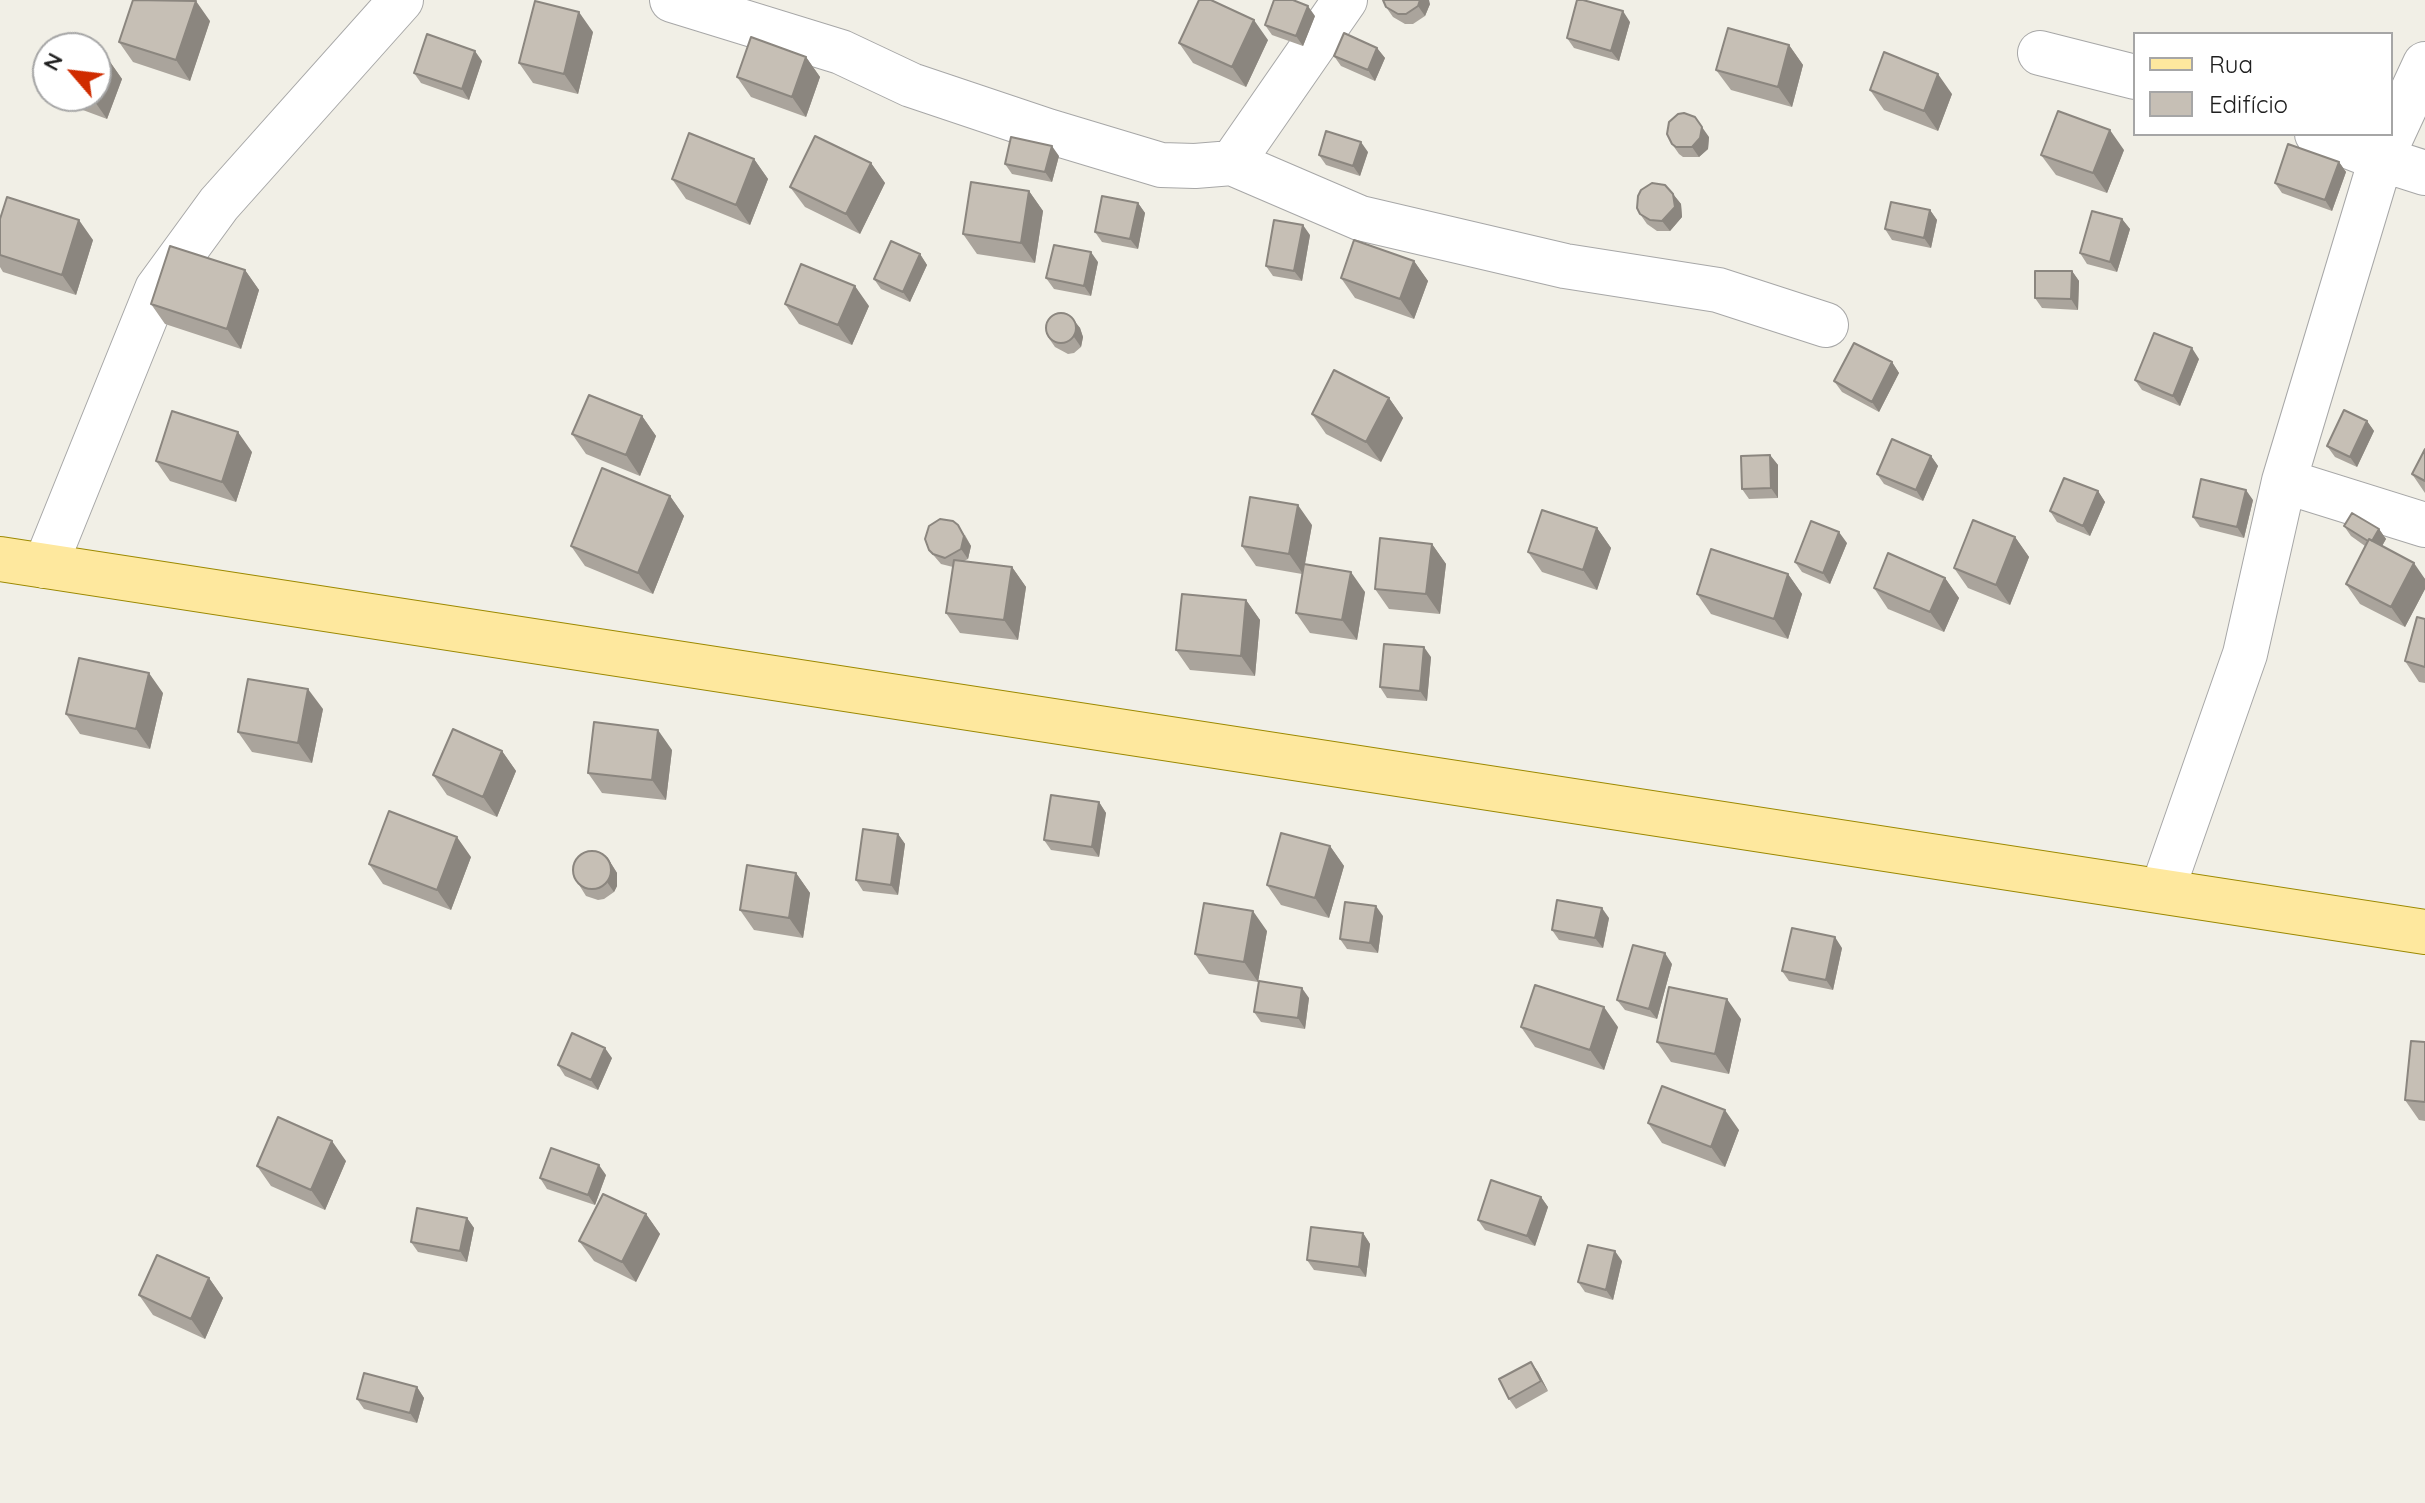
<!DOCTYPE html>
<meta charset="utf-8">
<style>
body{margin:0}
#map{position:relative;width:2425px;height:1503px;overflow:hidden;background:#f1efe6;font-family:Quicksand,sans-serif}
canvas{display:block}
.legend{position:absolute;left:2133px;top:32px;width:260px;height:104px;box-sizing:border-box;background:#fff;border:2px solid #a6a6a6;margin:0;padding:10px 14px;list-style:none;font-size:24px;color:#202020}
.legend li{display:flex;align-items:center;gap:16px;height:40px}
.legend b{width:40px;border:2px solid #a6a6a6}
.north{position:absolute;left:32px;top:32px;width:80px;height:80px;box-sizing:border-box;background:#fff;border:2px solid #a6a6a6;border-radius:50%;rotate:298deg;font-size:22px;font-weight:700;line-height:32px;text-align:center;color:#202020}
.north::after{content:'';display:block;margin:auto;width:28px;height:36px;background:#d02c00;clip-path:polygon(50% 0,100% 100%,50% 72%,0 100%)}
</style>
<div id="map">
<canvas width="2425" height="1503"></canvas>
<ul class="legend">
<li><b style="height:10px;background:#fee89e"></b>Rua</li>
<li><b style="height:22px;background:#c6bfb5"></b>Edifício</li>
</ul>
<div class="north">N</div>
</div>
<script>
const ctx = document.querySelector('canvas').getContext('2d');
ctx.lineJoin = 'round';
function trace(path, color, width, dash) { ctx.strokeStyle = color; ctx.lineWidth = width; ctx.lineCap = dash ? 'butt' : 'round'; ctx.setLineDash(dash || []); ctx.stroke(path); }
function fillPath(path, color) { ctx.fillStyle = color; ctx.fill(path, 'evenodd'); }
const minor = new Path2D(`
 M 672,0 L 841,52 L 911,85 L 1048,131 L 1161,165 L 1195,166 L 1232,163 L 1360,218 L 1565,266 L 1718,290 L 1826,325
 M 2040,53 L 2135,77
 M 2317,134 L 2381,159 L 2425,173
 M 1232,163 L 1345,0
 M 2284,481 L 2425,525
 M 45,566 L 157,289 L 219,204 L 401,0
 M 2162,891 L 2245,654 L 2284,481 L 2381,159 L 2425,64`);
const major = new Path2D(`
 M 0,559 L 2425,932`);
trace(minor, '#a7a7a7', 46);
trace(major, '#9c8900', 46);
trace(minor, '#fff', 44);
trace(major, '#fee89e', 44);
fillPath(new Path2D(`
 M 1430,4 L 1425,16 L 1413,24 L 1405,24 L 1393,17 L 1386,7 Z
 M 1315,16 L 1303,46 L 1272,35 L 1265,25 Z
 M 210,21 L 190,81 L 133,62 L 119,42 Z
 M 1630,22 L 1619,61 L 1574,48 L 1567,38 Z
 M 593,32 L 578,94 L 533,83 L 519,63 Z
 M 1268,40 L 1246,87 L 1193,63 L 1179,43 Z
 M 1789,45 L 1803,65 L 1792,107 L 1731,90 L 1716,70 Z
 M 1377,48 L 1385,58 L 1375,81 L 1341,66 L 1334,56 Z
 M 806,57 L 820,77 L 806,117 L 751,97 L 737,77 Z
 M 108,59 L 122,79 L 107,119 L 56,100 L 53,96 L 96,96 Z
 M 482,61 L 469,100 L 421,83 L 414,73 Z
 M 1870,90 L 1952,94 L 1938,131 L 1884,110 Z
 M 1709,137 L 1708,149 L 1699,157 L 1683,157 L 1679,154 L 1672,144 Z
 M 2124,150 L 2107,193 L 2056,175 L 2041,155 Z
 M 1368,152 L 1360,176 L 1326,165 L 1319,155 Z
 M 1059,156 L 1052,182 L 1012,174 L 1005,164 Z
 M 754,159 L 768,179 L 750,225 L 686,199 L 672,179 Z
 M 2339,162 L 2346,172 L 2332,211 L 2282,193 L 2275,183 Z
 M 871,163 L 885,183 L 860,234 L 805,207 L 790,187 Z
 M 1029,191 L 1043,211 L 1035,263 L 977,254 L 963,234 Z
 M 1673,194 L 1681,204 L 1682,217 L 1670,231 L 1657,231 L 1647,224 L 1640,214 Z
 M 1138,203 L 1145,213 L 1138,249 L 1102,242 L 1095,232 Z
 M 1930,210 L 1937,220 L 1931,248 L 1892,240 L 1885,229 Z
 M 0,219 L 93,240 L 76,295 L 3,272 L 0,267 Z
 M 2122,219 L 2130,229 L 2117,272 L 2087,264 L 2080,253 Z
 M 1310,235 L 1302,281 L 1273,276 L 1266,266 Z
 M 920,254 L 927,265 L 910,302 L 881,289 L 874,279 Z
 M 1414,261 L 1428,281 L 1414,319 L 1355,298 L 1341,278 Z
 M 1098,262 L 1091,296 L 1054,289 L 1046,278 Z
 M 245,270 L 259,290 L 241,349 L 165,324 L 151,304 Z
 M 2072,271 L 2079,281 L 2078,310 L 2042,308 L 2035,298 Z
 M 785,304 L 869,306 L 852,345 L 799,324 Z
 M 1072,318 L 1080,328 L 1083,337 L 1081,347 L 1074,353 L 1068,354 L 1055,347 L 1048,337 Z
 M 2199,359 L 2180,406 L 2142,390 L 2135,380 Z
 M 1892,362 L 1899,373 L 1879,412 L 1842,392 L 1834,381 Z
 M 1389,398 L 1403,418 L 1381,462 L 1326,434 L 1312,414 Z
 M 642,416 L 656,436 L 640,476 L 586,454 L 572,434 Z
 M 2367,421 L 2374,431 L 2357,467 L 2335,457 L 2327,446 Z
 M 2425,449 L 2425,493 L 2412,474 Z
 M 252,452 L 236,502 L 170,481 L 156,461 Z
 M 1770,455 L 1778,465 L 1778,498 L 1749,499 L 1742,489 Z
 M 1931,456 L 1938,466 L 1923,501 L 1884,484 L 1877,474 Z
 M 2098,491 L 2105,502 L 2090,536 L 2057,522 L 2050,511 Z
 M 670,496 L 684,516 L 653,594 L 585,566 L 571,546 Z
 M 2253,500 L 2244,538 L 2200,527 L 2193,517 Z
 M 1312,525 L 1305,564 L 1365,592 L 1357,640 L 1310,633 L 1296,613 L 1302,574 L 1256,566 L 1242,546 Z
 M 2344,526 L 2379,529 L 2386,539 L 2382,546 L 2425,579 L 2425,589 L 2405,627 L 2360,604 L 2346,584 L 2365,546 L 2351,536 Z
 M 1597,528 L 1611,548 L 1597,590 L 1542,572 L 1528,552 Z
 M 965,535 L 971,546 L 968,559 L 964,561 L 1012,567 L 1026,587 L 1018,640 L 960,633 L 946,613 L 953,567 L 941,564 L 929,550 Z
 M 2015,537 L 2029,557 L 2010,605 L 1968,588 L 1954,568 Z
 M 1847,543 L 1830,584 L 1802,572 L 1795,562 Z
 M 1432,544 L 1446,564 L 1440,614 L 1389,609 L 1375,589 Z
 M 1788,574 L 1802,594 L 1788,639 L 1711,614 L 1697,594 Z
 M 1945,578 L 1959,598 L 1944,632 L 1888,609 L 1874,588 Z
 M 1246,600 L 1260,620 L 1255,676 L 1190,670 L 1176,650 Z
 M 2425,619 L 2425,683 L 2419,682 L 2405,661 Z
 M 1431,657 L 1427,701 L 1387,698 L 1380,687 Z
 M 163,693 L 150,749 L 80,734 L 66,714 Z
 M 323,709 L 312,763 L 252,752 L 238,732 Z
 M 672,750 L 666,800 L 602,793 L 588,773 Z
 M 502,751 L 516,771 L 497,817 L 447,795 L 433,775 Z
 M 1099,802 L 1106,813 L 1099,857 L 1051,850 L 1044,840 Z
 M 898,834 L 905,844 L 898,895 L 863,891 L 856,880 Z
 M 1330,846 L 1344,866 L 1329,918 L 1281,905 L 1267,885 Z
 M 471,857 L 451,910 L 383,884 L 369,864 Z
 M 607,857 L 617,873 L 617,886 L 614,892 L 604,899 L 598,900 L 586,896 L 573,875 Z
 M 796,873 L 810,893 L 803,938 L 754,930 L 740,910 Z
 M 1383,916 L 1378,953 L 1347,949 L 1340,939 Z
 M 1609,918 L 1603,948 L 1559,940 L 1552,930 Z
 M 1267,931 L 1258,982 L 1209,974 L 1195,954 Z
 M 1842,948 L 1833,990 L 1789,981 L 1782,971 Z
 M 1672,964 L 1657,1019 L 1625,1010 L 1617,1000 Z
 M 1309,998 L 1305,1029 L 1261,1022 L 1254,1012 Z
 M 1741,1019 L 1729,1074 L 1671,1062 L 1657,1042 Z
 M 1521,1027 L 1618,1027 L 1604,1070 L 1535,1047 Z
 M 2425,1042 L 2425,1121 L 2419,1120 L 2405,1100 Z
 M 612,1058 L 598,1090 L 565,1076 L 558,1065 Z
 M 1648,1123 L 1739,1130 L 1725,1167 L 1662,1143 Z
 M 346,1161 L 325,1210 L 271,1186 L 257,1166 Z
 M 606,1175 L 595,1205 L 547,1189 L 540,1178 Z
 M 1541,1197 L 1548,1207 L 1535,1246 L 1485,1230 L 1478,1220 Z
 M 646,1214 L 660,1234 L 636,1282 L 594,1261 L 579,1241 Z
 M 467,1218 L 474,1228 L 467,1262 L 418,1252 L 411,1242 Z
 M 1363,1233 L 1370,1244 L 1366,1277 L 1314,1270 L 1307,1260 Z
 M 1622,1261 L 1613,1300 L 1585,1292 L 1578,1282 Z
 M 209,1278 L 223,1298 L 205,1339 L 153,1315 L 139,1295 Z
 M 1531,1362 L 1538,1372 L 1548,1391 L 1516,1409 L 1509,1399 Z
 M 417,1387 L 424,1398 L 417,1423 L 364,1409 L 357,1399 Z`), '#aaa49c');
fillPath(new Path2D(`
 M 1420,0 L 1429,0 L 1430,4 L 1425,16 L 1418,6 Z
 M 196,1 L 210,21 L 190,81 L 176,60 Z
 M 1308,6 L 1315,16 L 1303,46 L 1296,36 Z
 M 1623,11 L 1630,22 L 1619,61 L 1611,51 Z
 M 579,12 L 593,32 L 578,94 L 564,74 Z
 M 1254,20 L 1268,40 L 1246,87 L 1232,67 Z
 M 1789,45 L 1803,65 L 1792,107 L 1778,87 Z
 M 1377,48 L 1385,58 L 1375,81 L 1368,70 Z
 M 475,51 L 482,61 L 469,100 L 462,89 Z
 M 806,57 L 820,77 L 806,117 L 792,97 Z
 M 108,59 L 122,79 L 107,119 L 93,99 L 94,96 L 96,96 L 96,91 Z
 M 1938,74 L 1952,94 L 1938,131 L 1924,111 Z
 M 1695,117 L 1709,137 L 1708,149 L 1699,157 L 1692,147 Z
 M 2110,130 L 2124,150 L 2107,193 L 2093,173 Z
 M 1361,142 L 1368,152 L 1360,176 L 1353,166 Z
 M 1052,146 L 1059,156 L 1052,182 L 1045,172 Z
 M 754,159 L 768,179 L 750,225 L 736,205 Z
 M 2339,162 L 2346,172 L 2332,211 L 2325,200 Z
 M 871,163 L 885,183 L 860,234 L 846,214 Z
 M 1029,191 L 1043,211 L 1035,263 L 1021,243 Z
 M 1673,194 L 1681,204 L 1682,217 L 1670,231 L 1662,221 Z
 M 1138,203 L 1145,213 L 1138,249 L 1130,239 Z
 M 1930,210 L 1937,220 L 1931,248 L 1924,238 Z
 M 2122,219 L 2130,229 L 2117,272 L 2110,262 Z
 M 79,220 L 93,240 L 76,295 L 62,275 Z
 M 1303,225 L 1310,235 L 1302,281 L 1294,271 Z
 M 1091,252 L 1098,262 L 1091,296 L 1084,286 Z
 M 920,254 L 927,265 L 910,302 L 903,292 Z
 M 1414,261 L 1428,281 L 1414,319 L 1400,299 Z
 M 245,270 L 259,290 L 241,349 L 227,329 Z
 M 2072,271 L 2079,281 L 2078,310 L 2071,299 Z
 M 855,286 L 869,306 L 852,345 L 838,325 Z
 M 1072,318 L 1080,328 L 1083,337 L 1081,347 L 1074,337 Z
 M 2192,348 L 2199,359 L 2180,406 L 2173,396 Z
 M 1892,362 L 1899,373 L 1879,412 L 1872,402 Z
 M 1389,398 L 1403,418 L 1381,462 L 1366,442 Z
 M 642,416 L 656,436 L 640,476 L 626,455 Z
 M 2367,421 L 2374,431 L 2357,467 L 2350,457 Z
 M 238,432 L 252,452 L 236,502 L 222,482 Z
 M 1770,455 L 1778,465 L 1778,498 L 1771,488 Z
 M 1931,456 L 1938,466 L 1923,501 L 1916,490 Z
 M 2246,490 L 2253,500 L 2244,538 L 2237,527 Z
 M 2098,491 L 2105,502 L 2090,536 L 2083,526 Z
 M 670,496 L 684,516 L 653,594 L 638,573 Z
 M 1298,505 L 1312,525 L 1303,574 L 1289,554 Z
 M 958,525 L 971,546 L 968,559 L 961,549 Z
 M 1597,528 L 1611,548 L 1597,590 L 1583,570 Z
 M 2379,529 L 2386,539 L 2378,553 L 2370,543 Z
 M 1839,532 L 1847,543 L 1830,584 L 1823,573 Z
 M 2015,537 L 2029,557 L 2010,605 L 1996,585 Z
 M 1432,544 L 1446,564 L 1440,614 L 1426,594 Z
 M 2414,563 L 2425,579 L 2425,589 L 2405,627 L 2391,607 Z
 M 1012,567 L 1026,587 L 1018,640 L 1004,620 Z
 M 1351,572 L 1365,592 L 1357,640 L 1342,620 Z
 M 1788,574 L 1802,594 L 1788,639 L 1774,619 Z
 M 1945,578 L 1959,598 L 1944,632 L 1930,612 Z
 M 1246,600 L 1260,620 L 1255,676 L 1241,656 Z
 M 1424,647 L 1431,657 L 1427,701 L 1420,691 Z
 M 149,673 L 163,693 L 150,749 L 136,729 Z
 M 308,689 L 323,709 L 312,763 L 298,743 Z
 M 658,730 L 672,750 L 666,800 L 652,780 Z
 M 502,751 L 516,771 L 497,817 L 483,797 Z
 M 1099,802 L 1106,813 L 1099,857 L 1092,847 Z
 M 898,834 L 905,844 L 898,895 L 891,885 Z
 M 457,837 L 471,857 L 451,910 L 437,890 Z
 M 1330,846 L 1344,866 L 1329,918 L 1315,898 Z
 M 607,857 L 617,873 L 617,886 L 614,892 L 607,882 Z
 M 796,873 L 810,893 L 803,938 L 789,918 Z
 M 1376,906 L 1383,916 L 1378,953 L 1370,943 Z
 M 1602,908 L 1609,918 L 1603,948 L 1595,938 Z
 M 1253,911 L 1267,931 L 1258,982 L 1244,962 Z
 M 1835,937 L 1842,948 L 1833,990 L 1826,980 Z
 M 1665,953 L 1672,964 L 1657,1019 L 1649,1009 Z
 M 1302,988 L 1309,998 L 1305,1029 L 1298,1018 Z
 M 1727,999 L 1741,1019 L 1729,1074 L 1715,1054 Z
 M 1604,1007 L 1618,1027 L 1604,1070 L 1590,1050 Z
 M 605,1048 L 612,1058 L 598,1090 L 591,1080 Z
 M 1725,1110 L 1739,1130 L 1725,1167 L 1711,1147 Z
 M 332,1141 L 346,1161 L 325,1210 L 311,1190 Z
 M 599,1165 L 606,1175 L 595,1205 L 588,1195 Z
 M 1541,1197 L 1548,1207 L 1535,1246 L 1527,1236 Z
 M 646,1214 L 660,1234 L 636,1282 L 622,1262 Z
 M 467,1218 L 474,1228 L 467,1262 L 460,1251 Z
 M 1363,1233 L 1370,1244 L 1366,1277 L 1359,1267 Z
 M 1615,1251 L 1622,1261 L 1613,1300 L 1606,1290 Z
 M 209,1278 L 223,1298 L 205,1339 L 191,1319 Z
 M 1531,1362 L 1538,1372 L 1548,1391 L 1541,1381 Z
 M 417,1387 L 424,1398 L 417,1423 L 410,1413 Z`), '#8b867f');
const building = new Path2D(`
 M 133,0 L 196,1 L 176,60 L 119,42 Z
 M 1199,0 L 1211,0 L 1254,20 L 1232,67 L 1179,43 Z
 M 1274,0 L 1293,0 L 1308,6 L 1296,36 L 1265,25 Z
 M 1383,0 L 1420,0 L 1418,6 L 1406,14 L 1398,14 L 1386,7 Z
 M 1577,0 L 1583,0 L 1623,11 L 1611,51 L 1567,38 Z
 M 535,1 L 579,12 L 564,74 L 519,63 Z
 M 1728,28 L 1789,45 L 1778,87 L 1716,70 Z
 M 1344,33 L 1377,48 L 1368,70 L 1334,56 Z
 M 427,34 L 475,51 L 462,89 L 414,73 Z
 M 751,37 L 806,57 L 792,97 L 737,77 Z
 M 57,41 L 77,48 L 54,48 Z
 M 1884,52 L 1938,74 L 1924,111 L 1870,90 Z
 M 96,55 L 108,59 L 96,91 Z
 M 48,64 L 48,83 L 42,80 Z
 M 2058,111 L 2110,130 L 2093,173 L 2041,155 Z
 M 1684,113 L 1695,117 L 1702,127 L 1700,138 L 1692,147 L 1676,147 L 1672,144 L 1667,134 L 1669,122 L 1678,114 Z
 M 1326,131 L 1361,142 L 1353,166 L 1319,155 Z
 M 689,133 L 754,159 L 736,205 L 672,179 Z
 M 815,136 L 871,163 L 846,214 L 790,187 Z
 M 1011,137 L 1052,146 L 1045,172 L 1005,164 Z
 M 2288,144 L 2339,162 L 2325,200 L 2275,183 Z
 M 971,182 L 1029,191 L 1021,243 L 963,234 Z
 M 1652,183 L 1665,185 L 1673,194 L 1675,207 L 1662,221 L 1650,220 L 1640,214 L 1637,208 L 1638,196 L 1641,190 Z
 M 1102,196 L 1138,203 L 1130,239 L 1095,232 Z
 M 7,197 L 79,220 L 62,275 L 0,255 L 0,219 Z
 M 1891,202 L 1930,210 L 1924,238 L 1885,229 Z
 M 2092,211 L 2122,219 L 2110,262 L 2080,253 Z
 M 1274,220 L 1303,225 L 1294,271 L 1266,266 Z
 M 1354,240 L 1414,261 L 1400,299 L 1341,278 Z
 M 891,241 L 920,254 L 903,292 L 874,279 Z
 M 1054,245 L 1091,252 L 1084,286 L 1046,278 Z
 M 170,246 L 245,270 L 227,329 L 151,304 Z
 M 801,264 L 855,286 L 838,325 L 785,304 Z
 M 2035,271 L 2072,271 L 2071,299 L 2035,298 Z
 M1046 328a15 15 0 1 1 30 0a15 15 0 1 1-30 0Z
 M 2154,333 L 2192,348 L 2173,396 L 2135,380 Z
 M 1854,343 L 1892,362 L 1872,402 L 1834,381 Z
 M 1334,370 L 1389,398 L 1366,442 L 1312,414 Z
 M 589,395 L 642,416 L 626,455 L 572,434 Z
 M 2344,410 L 2367,421 L 2350,457 L 2327,446 Z
 M 172,411 L 238,432 L 222,482 L 156,461 Z
 M 1892,439 L 1931,456 L 1916,490 L 1877,474 Z
 M 2425,449 L 2425,481 L 2412,474 Z
 M 1770,455 L 1771,488 L 1742,489 L 1741,456 Z
 M 602,468 L 670,496 L 638,573 L 571,546 Z
 M 2064,478 L 2098,491 L 2083,526 L 2050,511 Z
 M 2201,479 L 2246,490 L 2237,527 L 2193,517 Z
 M 1250,497 L 1298,505 L 1289,554 L 1242,546 Z
 M 1542,510 L 1597,528 L 1583,570 L 1528,552 Z
 M 2352,513 L 2379,529 L 2372,541 L 2369,539 L 2368,541 L 2344,526 Z
 M 940,519 L 953,521 L 958,525 L 964,536 L 961,549 L 945,558 L 933,554 L 929,550 L 925,539 L 929,526 Z
 M 1973,520 L 2015,537 L 1996,585 L 1954,568 Z
 M 1811,521 L 1839,532 L 1823,573 L 1795,562 Z
 M 1380,538 L 1432,544 L 1426,594 L 1375,589 Z
 M 2369,539 L 2414,563 L 2391,607 L 2346,584 Z
 M 1711,549 L 1788,574 L 1774,619 L 1697,594 Z
 M 1888,553 L 1945,578 L 1930,612 L 1874,588 Z
 M 954,560 L 1012,567 L 1004,620 L 946,613 Z
 M 1304,564 L 1351,572 L 1342,620 L 1296,613 Z
 M 1182,594 L 1246,600 L 1241,656 L 1176,650 Z
 M 2417,617 L 2425,619 L 2425,667 L 2405,661 Z
 M 1384,644 L 1424,647 L 1420,691 L 1380,687 Z
 M 79,658 L 149,673 L 136,729 L 66,714 Z
 M 248,679 L 308,689 L 298,743 L 238,732 Z
 M 594,722 L 658,730 L 652,780 L 588,773 Z
 M 453,729 L 502,751 L 483,797 L 433,775 Z
 M 1051,795 L 1099,802 L 1092,847 L 1044,840 Z
 M 389,811 L 457,837 L 437,890 L 369,864 Z
 M 863,829 L 898,834 L 891,885 L 856,880 Z
 M 1281,833 L 1330,846 L 1315,898 L 1267,885 Z
 M573 870a19 19 0 1 1 38 0a19 19 0 1 1-38 0Z
 M 747,865 L 796,873 L 789,918 L 740,910 Z
 M 1557,900 L 1602,908 L 1595,938 L 1552,930 Z
 M 1345,902 L 1376,906 L 1370,943 L 1340,939 Z
 M 1204,903 L 1253,911 L 1244,962 L 1195,954 Z
 M 1792,928 L 1835,937 L 1826,980 L 1782,971 Z
 M 1633,945 L 1665,953 L 1649,1009 L 1617,1000 Z
 M 1259,981 L 1302,988 L 1298,1018 L 1254,1012 Z
 M 1535,985 L 1604,1007 L 1590,1050 L 1521,1027 Z
 M 1669,987 L 1727,999 L 1715,1054 L 1657,1042 Z
 M 572,1033 L 605,1048 L 591,1080 L 558,1065 Z
 M 2411,1041 L 2425,1042 L 2425,1102 L 2405,1100 Z
 M 1662,1086 L 1725,1110 L 1711,1147 L 1648,1123 Z
 M 278,1117 L 332,1141 L 311,1190 L 257,1166 Z
 M 551,1148 L 599,1165 L 588,1195 L 540,1178 Z
 M 1491,1180 L 1541,1197 L 1527,1236 L 1478,1220 Z
 M 603,1194 L 646,1214 L 622,1262 L 579,1241 Z
 M 417,1208 L 467,1218 L 460,1251 L 411,1242 Z
 M 1311,1227 L 1363,1233 L 1359,1267 L 1307,1260 Z
 M 1588,1245 L 1615,1251 L 1606,1290 L 1578,1282 Z
 M 157,1255 L 209,1278 L 191,1319 L 139,1295 Z
 M 1531,1362 L 1541,1381 L 1509,1399 L 1499,1379 Z
 M 364,1373 L 417,1387 L 410,1413 L 357,1399 Z`);
fillPath(building, '#c6bfb5');
trace(building, '#8b867f', 2);
</script>
